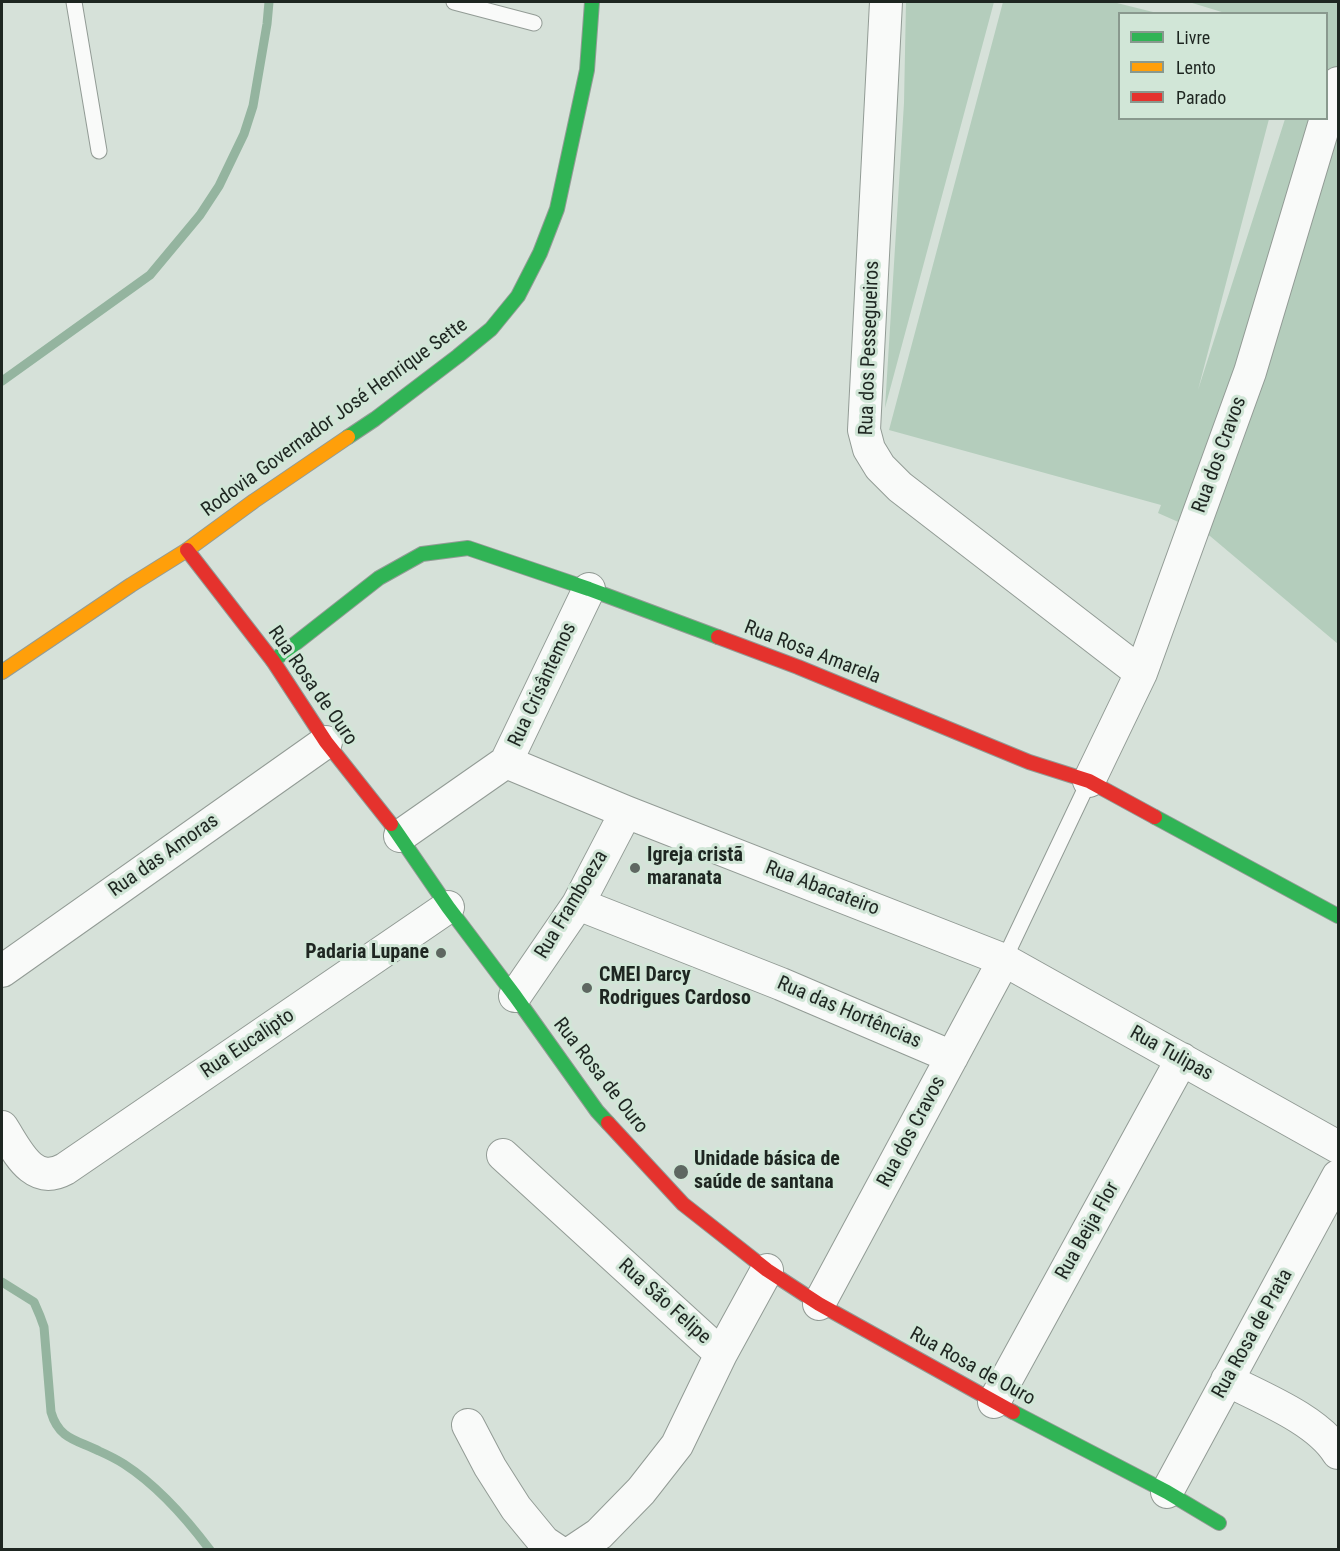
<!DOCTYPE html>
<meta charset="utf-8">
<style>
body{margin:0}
#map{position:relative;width:1340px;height:1551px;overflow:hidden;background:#d6e1d9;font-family:"Roboto Condensed",sans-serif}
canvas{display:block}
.frame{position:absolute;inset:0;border:3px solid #1e2621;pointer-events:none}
.legend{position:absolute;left:1118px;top:12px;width:210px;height:108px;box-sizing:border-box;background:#d1e6d7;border:2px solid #89998e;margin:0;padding:8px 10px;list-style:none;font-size:18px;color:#1e2621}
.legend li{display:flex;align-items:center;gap:12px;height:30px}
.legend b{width:30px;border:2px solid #89998e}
</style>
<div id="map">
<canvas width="1340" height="1551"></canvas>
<div class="frame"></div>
<ul class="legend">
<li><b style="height:8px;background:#30b455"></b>Livre</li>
<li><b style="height:8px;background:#ff9f0a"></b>Lento</li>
<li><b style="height:8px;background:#e5322d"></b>Parado</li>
</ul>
</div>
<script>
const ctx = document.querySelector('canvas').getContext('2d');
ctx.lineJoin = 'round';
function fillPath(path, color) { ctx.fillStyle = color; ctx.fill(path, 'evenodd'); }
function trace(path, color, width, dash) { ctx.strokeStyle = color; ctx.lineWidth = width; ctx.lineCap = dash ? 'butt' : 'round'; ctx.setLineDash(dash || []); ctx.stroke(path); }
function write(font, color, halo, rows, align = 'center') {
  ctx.font = font + ' "Roboto Condensed",sans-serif'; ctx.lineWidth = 6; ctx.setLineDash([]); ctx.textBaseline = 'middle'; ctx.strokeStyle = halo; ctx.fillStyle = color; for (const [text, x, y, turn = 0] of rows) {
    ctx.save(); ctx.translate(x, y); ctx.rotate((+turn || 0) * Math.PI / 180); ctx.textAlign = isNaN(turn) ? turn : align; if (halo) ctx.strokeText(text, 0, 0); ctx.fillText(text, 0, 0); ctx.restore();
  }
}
fillPath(new Path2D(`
 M 906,2 L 994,2 L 885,408 L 904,103 Z
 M 1003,2 L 1113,2 L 1157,13 L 1120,14 L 1120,118 L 1269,119 L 1198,390 L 1285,119 L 1326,118 L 1326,14 L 1225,13 L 1189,2 L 1338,2 L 1338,644 L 1210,536 L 1158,513 L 1161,505 L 889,430 Z`), '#b4cdbc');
trace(new Path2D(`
 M 2,381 L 150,275 L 200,215 L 219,186 L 244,134 L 253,106 L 267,24 L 269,2
 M 2,1282 L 34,1302 L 40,1316 L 44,1327 L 51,1412 C 59,1440 78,1440 99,1451 C 108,1455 116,1459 124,1464 C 158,1486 186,1518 210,1550`), '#94b49f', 9);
const lane = new Path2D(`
 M 74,2 L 99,151
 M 454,2 L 534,23
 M 1004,960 L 1089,781`);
const street = new Path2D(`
 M 886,2 L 864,430 L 869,449 L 880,467 L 900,487 L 1141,673
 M 1326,117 L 1338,83
 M 506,762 L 626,812 L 1004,960 L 1338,1147
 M 1089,781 L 1141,673 L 1250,372 L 1326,118
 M 400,836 L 506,762 L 589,589
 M 578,904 L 781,984 L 952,1057
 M 2,971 L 326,742
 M 515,996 L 578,904 L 626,812
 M 2,1127 C 17,1150 32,1187 65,1169 L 448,907
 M 503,1155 L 721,1354
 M 819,1304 L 1004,960
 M 1227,1380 C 1262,1398 1318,1420 1338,1453
 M 994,1402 L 1182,1059
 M 468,1425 L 490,1467 L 516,1508 L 544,1542 L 556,1550
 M 1167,1492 L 1338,1176
 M 575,1550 L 599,1534 L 641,1491 L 677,1445 L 721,1354 L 767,1270`);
const fast = new Path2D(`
 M 348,437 L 375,419 L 458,356 L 491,329 L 518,296 L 540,253 L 557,209 L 587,70 L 592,2
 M 273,661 L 379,578 L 422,554 L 468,548 L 589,589 L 718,637
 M 1155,817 L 1338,916
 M 391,824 L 448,907 L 515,996 L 597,1111 L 608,1123
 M 1013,1412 L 1167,1492 L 1219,1523`);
const slow = new Path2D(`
 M 2,672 L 131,585 L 187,550 L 254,501 L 348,437`);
const jam = new Path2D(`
 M 187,550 L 273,661 L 326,742 L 391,824
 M 718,637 L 798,667 L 1029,762 L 1089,781 L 1155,817
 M 608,1123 L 683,1204 L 767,1270 L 819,1304 L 1013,1412`);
trace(lane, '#929b95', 17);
trace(street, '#929b95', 34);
trace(fast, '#929b95', 16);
trace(slow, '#929b95', 16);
trace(jam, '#929b95', 16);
trace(lane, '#f9faf9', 15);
trace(street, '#f9faf9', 32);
trace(fast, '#30b455', 14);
trace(slow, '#ff9f0a', 14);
trace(jam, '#e5322d', 14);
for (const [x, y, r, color] of [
 [635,868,6,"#5e6761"],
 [441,953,6,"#5e6761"],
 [587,988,6,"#5e6761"],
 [681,1172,8,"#5e6761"]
]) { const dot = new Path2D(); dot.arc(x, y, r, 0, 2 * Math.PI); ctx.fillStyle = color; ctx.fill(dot); trace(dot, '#d1e6d7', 2); }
write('20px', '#1e2621', '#d1e6d7', [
 ["Rua dos Pessegueiros",870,348,-88],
 ["Rodovia Governador José Henrique Sette",335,418,-36],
 ["Rua dos Cravos",1220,455,-70],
 ["Rua Rosa Amarela",812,653,21],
 ["Rua Crisântemos",543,685,-65],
 ["Rua Rosa de Ouro",312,686,55],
 ["Rua das Amoras",164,856,-35],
 ["Rua Abacateiro",822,889,21],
 ["Rua Framboeza",572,905,-59],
 ["Rua das Hortências",849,1013,23],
 ["Rua Eucalipto",248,1044,-34],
 ["Rua Tulipas",1171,1054,29],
 ["Rua Rosa de Ouro",600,1076,52],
 ["Rua dos Cravos",912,1132,-62],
 ["Rua Beija Flor",1088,1231,-61],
 ["Rua São Felipe",664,1302,42],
 ["Rua Rosa de Prata",1253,1334,-61],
 ["Rua Rosa de Ouro",972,1367,29]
]);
write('bold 20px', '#1e2621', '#d1e6d7', [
 ["Igreja cristã",647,856],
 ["maranata",647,879],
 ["Padaria Lupane",429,953,"right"],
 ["CMEI Darcy",599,976],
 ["Rodrigues Cardoso",599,999],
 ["Unidade básica de",694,1160],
 ["saúde de santana",694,1183]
], 'left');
</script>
